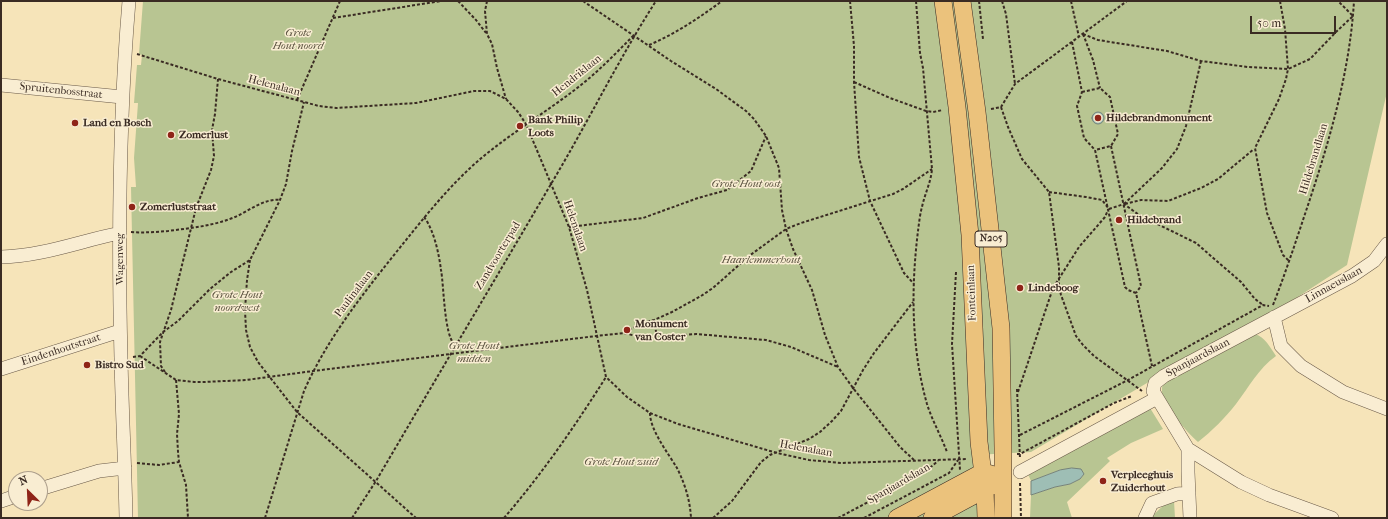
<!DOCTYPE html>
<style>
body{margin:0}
#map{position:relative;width:1388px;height:519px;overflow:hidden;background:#f6e4b9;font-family:"IM FELL French Canon",serif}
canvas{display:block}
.frame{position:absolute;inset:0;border:2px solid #3a2b23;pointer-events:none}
.north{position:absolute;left:8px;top:471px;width:40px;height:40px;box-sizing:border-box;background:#f9edd2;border:1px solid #ad9f8c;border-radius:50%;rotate:336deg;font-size:11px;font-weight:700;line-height:16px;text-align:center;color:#3a2b23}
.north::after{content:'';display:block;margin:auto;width:14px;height:18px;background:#8f2418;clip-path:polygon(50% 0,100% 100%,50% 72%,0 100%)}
.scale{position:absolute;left:1250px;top:16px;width:86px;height:18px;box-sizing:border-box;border:2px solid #3a2b23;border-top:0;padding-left:5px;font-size:12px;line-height:14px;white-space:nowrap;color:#3a2b23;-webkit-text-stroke:3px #f9edd2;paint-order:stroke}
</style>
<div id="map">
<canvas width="1388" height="519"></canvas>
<div class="frame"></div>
<div class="north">N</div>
<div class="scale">50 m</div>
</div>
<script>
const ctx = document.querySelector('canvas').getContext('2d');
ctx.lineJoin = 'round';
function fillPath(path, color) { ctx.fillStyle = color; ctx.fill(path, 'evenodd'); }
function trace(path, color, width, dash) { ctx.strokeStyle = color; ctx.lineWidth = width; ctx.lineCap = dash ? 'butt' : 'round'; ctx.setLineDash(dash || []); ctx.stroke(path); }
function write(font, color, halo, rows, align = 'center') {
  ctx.font = font + ' "IM FELL French Canon",serif'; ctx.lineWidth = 3; ctx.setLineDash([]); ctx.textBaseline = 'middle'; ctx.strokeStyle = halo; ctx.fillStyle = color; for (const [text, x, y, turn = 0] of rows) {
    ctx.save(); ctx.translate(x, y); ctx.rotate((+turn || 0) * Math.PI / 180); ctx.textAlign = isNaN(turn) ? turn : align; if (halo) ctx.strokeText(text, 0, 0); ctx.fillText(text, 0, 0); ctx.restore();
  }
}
fillPath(new Path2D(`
 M 143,1 L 1387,1 L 1387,92 L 1347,265 L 1273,313 L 1194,355 L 1031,452 L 975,455 L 978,518 L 138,518 L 131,187 L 136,187 L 134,158 L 138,103 L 134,103 L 137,65 L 141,65 L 142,55 L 139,54 Z
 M 1255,334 C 1265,337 1270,347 1276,356 C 1258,369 1249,387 1236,404 C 1225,418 1212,431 1198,442 C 1188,433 1160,403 1162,389 C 1162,385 1164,384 1167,381 Z
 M 1150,408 L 1163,429 L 1131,443 L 1107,458 L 1110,461 L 1067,502 L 1072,518 L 1030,518 L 1031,495 L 1055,487 L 1070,484 L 1080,479 L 1084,474 L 1060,470 L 1031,481 L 1028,474 Z
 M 1174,501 L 1175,518 L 1150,518 L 1165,504 Z`), '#b8c592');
const water = new Path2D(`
 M1092 118a6 6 0 1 1 12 0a6 6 0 1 1-12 0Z
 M 1072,468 L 1081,469 L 1084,474 L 1080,479 L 1070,484 L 1055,487 L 1031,495 L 1031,481 L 1060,470 Z`);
fillPath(water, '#9ebeb5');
trace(water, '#76837b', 1);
const minor = new Path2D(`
 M 1,85 L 122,97
 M 1,257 C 43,256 80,241 120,233
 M 1274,317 L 1281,346 L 1301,366 L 1343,392 L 1387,409
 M 1,369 L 120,331
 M 1188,449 L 1188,472 L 1190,518
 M 1020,472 L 1157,398
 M 40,489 L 99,471 L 125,468
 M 1,501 L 16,496
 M 126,518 C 125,465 122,411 121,358 C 118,239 119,119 129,1
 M 1145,518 L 1152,503 L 1177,494 L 1189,493
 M 1332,518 L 1269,495 L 1241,482 L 1188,449 L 1153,391 L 1155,383 L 1164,376 L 1352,276 L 1374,261 L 1387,244`);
const major = new Path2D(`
 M 943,1 L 957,107 L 970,235 L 979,442 L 985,490 L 986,518
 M 962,1 L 977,112 L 1001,328 L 1003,448 L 1003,518
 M 897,518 L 983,472 L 991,474
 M 932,518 L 993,485`);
trace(minor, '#695948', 14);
trace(major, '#3a2b23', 18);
trace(new Path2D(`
 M 458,1 L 476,20 L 486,33
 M 487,1 L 485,11 L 487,34 L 492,44 L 497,68 L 506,99
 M 583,1 L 671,61 L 716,89 L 746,111 L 754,119 L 766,136 L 779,168 L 782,210 L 786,229 L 793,249 L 812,290 L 825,335 L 838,367 L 853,388 L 900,447 L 914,460
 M 850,1 L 854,46 L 854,82 L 859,157 L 870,201 L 904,273 L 914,284
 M 916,1 L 920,53 L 923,68 L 932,169 C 931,182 925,193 922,207 C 920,214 919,223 918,231 C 911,288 911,348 927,404 C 932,420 941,436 947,452
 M 979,1 L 983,39
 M 1002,1 L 1006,14 L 1015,84
 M 1071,1 L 1079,37
 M 1280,1 L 1285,29 L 1288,69 L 1286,79 L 1279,99 L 1255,148 L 1267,213 L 1283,255 L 1289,261
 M 333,18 L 441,1
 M 1083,34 L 1098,40 L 1167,51 L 1201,61 L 1248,67 L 1288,69 L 1310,59 L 1337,31 L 1353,16 L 1338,1
 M 1083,34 L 1093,60 L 1100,88
 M 1072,42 L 1082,92 L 1077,106 L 1084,138 L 1095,150 L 1125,287 L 1128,290 L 1136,293 L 1152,366
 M 649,45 C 675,34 699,18 722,1
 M 137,54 L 218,79 L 319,106 L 336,108 L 416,103 L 474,91 L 490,91 L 506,99 L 518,112 L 526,124 L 569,227 L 587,290 L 606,377 L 627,397 L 650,413 L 678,424 L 777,453 L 809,460 L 841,463 L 967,459
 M 854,82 L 890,98 L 926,111 L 933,112 L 943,110
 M 1082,92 L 1100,88 L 1110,97 L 1118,134 L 1111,146 L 1095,150
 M 297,100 L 340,1
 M 1001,107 L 1008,127 L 1022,159 L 1049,192 L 1059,267 L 1059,286 L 1061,295 L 1076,336 L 1083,345 L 1094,356 L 1142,391
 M 991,109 L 1001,107 L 1015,84 L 1127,1
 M 1111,146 L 1141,286 L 1136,293
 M 1049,192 L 1086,197 L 1102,200 L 1109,209 L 1124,204 L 1139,215 L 1196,243 L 1241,282 L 1255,299 L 1263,305
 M 1124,204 L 1162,168 L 1177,149 L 1186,126 L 1201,61
 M 1125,204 L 1141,200 L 1168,201 L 1201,188 L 1218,179 L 1254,149
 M 424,217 C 434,230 439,254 441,270 C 444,286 444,336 455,345
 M 569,227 L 643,218 L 698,198 L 727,190 L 751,171 L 766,136
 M 131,232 C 144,233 156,232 168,231 C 191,228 213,226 235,217 C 249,211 264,198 280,200
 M 250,260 L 247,280 L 245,310 L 246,330 L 250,347 L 258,362 L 297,412 L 416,518
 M 956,272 L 952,344 L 960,470
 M 1273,305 C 1287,269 1299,232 1311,196 C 1332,132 1350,68 1354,1
 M 654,320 L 657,337
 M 625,333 L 639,324 L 654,320 L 672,312 L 701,296 L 713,288 L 749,256 L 786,229 L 801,223 L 893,194 L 903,189 L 932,169
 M 140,356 L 176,380 L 194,382 L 204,382 L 246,380 L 313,371 L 596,336 L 624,333 L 640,337 L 657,337 L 696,334 L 766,340 L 791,347 L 838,367
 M 133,357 L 140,356 L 163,332 L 178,321 L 210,289 L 231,272 L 250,260 L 280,200 L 286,184 L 292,151 L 304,102
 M 165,372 L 161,366 L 160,342 L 171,310 L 196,208 L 211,170 L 214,156 L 212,130 L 215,114 L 218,79
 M 176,380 L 179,414 L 177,434 L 178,452 L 179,462 L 186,485 L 188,518
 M 1017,389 L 1020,459
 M 1018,392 L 1053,288 L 1079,247 L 1105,217 L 1108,210
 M 650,413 C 650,430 668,453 677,468 C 685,484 690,500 691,518
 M 1020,435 L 1128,380 L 1263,305 L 1269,306
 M 1017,454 L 1020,454 L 1114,403 L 1132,396
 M 137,463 L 159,465 L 179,462
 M 1020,483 L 1021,518
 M 265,518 L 304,391 C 327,339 362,295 398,250 C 423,219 448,187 479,160 C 511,133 548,111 581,85 C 600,70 617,52 634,35
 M 352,518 L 376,481 C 434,382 493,283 551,184 C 587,124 618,60 656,1
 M 504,518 C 542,474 575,426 606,377
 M 713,518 L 732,501 L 761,462 L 770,455 L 809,439 L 820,432 L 832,421 L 841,411 L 863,370 L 874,353 L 913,302
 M 838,518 L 925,472 L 938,461
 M 864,518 L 949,473 L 958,460`), '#3a2b23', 2, [3, 2]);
trace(minor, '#f9edd2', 13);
trace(major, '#ebc27c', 17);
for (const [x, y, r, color] of [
 [1098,118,4,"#8f2418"],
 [75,123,4,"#8f2418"],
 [520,126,4,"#8f2418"],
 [171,135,4,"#8f2418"],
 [132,207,4,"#8f2418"],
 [1119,220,4,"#8f2418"],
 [1020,288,4,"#8f2418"],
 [627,330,4,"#8f2418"],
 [87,365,4,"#8f2418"],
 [1103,481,4,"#8f2418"]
]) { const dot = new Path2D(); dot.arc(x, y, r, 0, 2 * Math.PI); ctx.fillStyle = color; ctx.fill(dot); trace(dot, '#f9edd2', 1.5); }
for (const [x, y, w] of [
 [991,239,32]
]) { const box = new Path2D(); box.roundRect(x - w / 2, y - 8, w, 16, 3); ctx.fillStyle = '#f9edd2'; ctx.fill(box); trace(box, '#3a2b23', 1); }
write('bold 10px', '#3a2b23', null, [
 ["N205",991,239]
]);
write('italic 11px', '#5a523f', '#f9edd2', [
 ["Grote",298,33],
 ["Hout noord",298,46],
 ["Grote Hout oost",746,184],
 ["Haarlemmerhout",761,260],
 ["Grote Hout",237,295],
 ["noordwest",237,308],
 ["Grote Hout",474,346],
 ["midden",474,359],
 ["Grote Hout zuid",621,462]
]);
write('11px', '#3a2b23', '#f9edd2', [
 ["Hendriklaan",577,76,-39],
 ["Helenalaan",274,86,15],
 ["Spruitenbosstraat",61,91,6],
 ["Hildebrandlaan",1314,159,-73],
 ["Helenalaan",575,226,71],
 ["Zandvoorterpad",498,256,-59],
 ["Wagenweg",120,259,-90],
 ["Linnaeuslaan",1334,285,-29],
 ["Fonteinlaan",972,293,-92],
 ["Paulinalaan",354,294,-53],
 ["Eindenhoutstraat",61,350,-18],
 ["Spanjaardslaan",1198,358,-28],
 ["Helenalaan",806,449,10],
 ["Spanjaardslaan",899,484,-30]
]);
write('bold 11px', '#3a2b23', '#f9edd2', [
 ["Hildebrandmonument",1106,118],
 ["Bank Philip",528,120],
 ["Loots",528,133],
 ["Land en Bosch",83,123],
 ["Zomerlust",179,135],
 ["Zomerluststraat",140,207],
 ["Hildebrand",1127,220],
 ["Lindeboog",1028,288],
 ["Monument",635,324],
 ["van Coster",635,337],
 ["Bistro Sud",95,365],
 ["Verpleeghuis",1111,475],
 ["Zuiderhout",1111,488]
], 'left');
</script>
